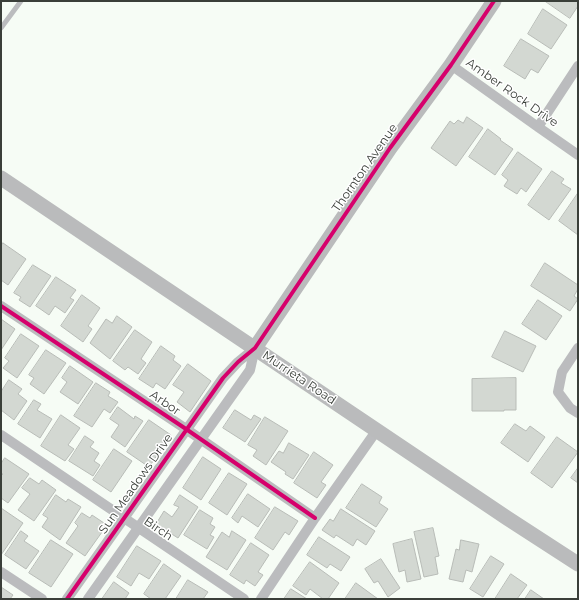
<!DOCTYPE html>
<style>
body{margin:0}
#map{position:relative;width:579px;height:600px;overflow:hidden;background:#f6fcf5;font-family:Montserrat,sans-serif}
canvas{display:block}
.frame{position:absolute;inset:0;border:2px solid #3a3f39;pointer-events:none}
</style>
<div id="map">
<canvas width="579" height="600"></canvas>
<div class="frame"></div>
</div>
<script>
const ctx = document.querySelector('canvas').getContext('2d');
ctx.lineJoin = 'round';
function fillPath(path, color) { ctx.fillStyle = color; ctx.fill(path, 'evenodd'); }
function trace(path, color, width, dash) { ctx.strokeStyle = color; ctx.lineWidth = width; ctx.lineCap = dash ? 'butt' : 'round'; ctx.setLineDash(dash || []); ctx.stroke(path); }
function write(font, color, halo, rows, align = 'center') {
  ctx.font = font + ' Montserrat,sans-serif'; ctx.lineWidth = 3; ctx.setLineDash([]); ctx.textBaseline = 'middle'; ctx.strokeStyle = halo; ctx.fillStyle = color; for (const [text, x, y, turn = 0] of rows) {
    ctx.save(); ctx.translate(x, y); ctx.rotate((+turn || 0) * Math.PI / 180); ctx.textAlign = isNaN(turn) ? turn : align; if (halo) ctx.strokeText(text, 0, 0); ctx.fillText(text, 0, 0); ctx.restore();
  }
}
const building = new Path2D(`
 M 545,1 L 578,1 L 578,6 L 570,18 Z
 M 543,9 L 567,25 L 551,49 L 528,34 Z
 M 521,39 L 549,56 L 538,73 L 531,69 L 525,79 L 504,66 Z
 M 467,117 L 483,128 L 456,166 L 431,148 L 450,121 L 454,124 L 458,120 L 463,123 Z
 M 488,129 L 501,139 L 500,140 L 513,149 L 495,175 L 469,157 Z
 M 518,152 L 542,169 L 526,192 L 521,188 L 517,194 L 504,186 L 508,180 L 502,175 Z
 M 552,171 L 564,179 L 561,183 L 571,189 L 549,220 L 528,205 Z
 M 578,193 L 578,235 L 559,221 Z
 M 3,243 L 26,259 L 8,285 L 1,280 L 1,247 Z
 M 545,263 L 578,285 L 578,289 L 574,296 L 578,299 L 570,311 L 531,286 Z
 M 33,265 L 51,276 L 30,307 L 19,300 L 21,297 L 14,293 Z
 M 56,277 L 76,290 L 70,298 L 74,300 L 65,313 L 55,306 L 49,315 L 36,306 Z
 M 82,295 L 100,308 L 88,326 L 92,329 L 83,342 L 61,326 Z
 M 538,300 L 562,316 L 546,340 L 522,324 Z
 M 117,316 L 132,327 L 110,359 L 90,343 L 106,319 L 112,323 Z
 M 1,319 L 15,329 L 1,350 Z
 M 135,330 L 152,342 L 141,359 L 146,363 L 138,374 L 128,367 L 125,370 L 113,361 Z
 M 505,331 L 536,346 L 523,372 L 492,357 Z
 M 21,334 L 39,346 L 17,378 L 3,368 L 9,361 L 5,358 Z
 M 161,346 L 175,356 L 173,360 L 181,366 L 165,389 L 156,383 L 153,388 L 139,379 Z
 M 46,350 L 66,363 L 44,394 L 30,384 L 34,378 L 29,375 Z
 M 188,364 L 211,381 L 190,412 L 177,402 L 184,392 L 173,385 Z
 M 70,366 L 93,382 L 78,404 L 60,392 L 67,382 L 62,378 Z
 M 516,378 L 516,410 L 504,410 L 504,411 L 472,411 L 472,379 Z
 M 9,380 L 22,389 L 18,394 L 27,401 L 14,420 L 1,410 L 1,392 Z
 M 96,383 L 110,392 L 108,396 L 118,402 L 110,413 L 104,409 L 92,427 L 74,416 Z
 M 34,400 L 41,404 L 37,410 L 52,419 L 40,438 L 18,424 Z
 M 118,407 L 134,419 L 135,416 L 143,421 L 125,447 L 111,437 L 119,425 L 110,419 Z
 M 235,410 L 251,420 L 254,415 L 261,419 L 245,442 L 223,428 Z
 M 61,415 L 80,428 L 68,445 L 74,449 L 65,461 L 41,446 Z
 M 265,417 L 288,431 L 266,465 L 253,456 L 257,450 L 248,445 Z
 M 149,420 L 171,435 L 149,467 L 127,452 Z
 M 515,424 L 526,431 L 530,426 L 545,437 L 528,462 L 501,443 Z
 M 85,436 L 94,442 L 90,447 L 99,453 L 94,461 L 100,465 L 93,476 L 69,461 Z
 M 557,437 L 578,452 L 552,488 L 531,473 Z
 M 289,443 L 309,455 L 293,479 L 285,474 L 286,472 L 271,462 L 279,451 L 283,453 Z
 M 114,449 L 132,461 L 111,492 L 93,480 Z
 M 314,452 L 333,465 L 321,482 L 326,485 L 317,498 L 294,483 Z
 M 203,457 L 221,469 L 201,500 L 183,488 Z
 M 5,458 L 29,474 L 8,503 L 1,498 L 1,476 L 3,474 L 1,473 L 1,464 Z
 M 578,468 L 578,483 L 571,478 Z
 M 229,473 L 247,484 L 227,515 L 209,503 Z
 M 30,478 L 39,484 L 42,480 L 56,490 L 34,521 L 18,510 L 30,494 L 22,488 Z
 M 362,484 L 382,497 L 379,503 L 388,509 L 376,527 L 346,508 Z
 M 248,494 L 270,509 L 258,527 L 242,516 L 238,523 L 232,518 Z
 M 56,495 L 66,502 L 68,499 L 81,507 L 60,540 L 42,527 L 48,518 L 43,515 Z
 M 180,495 L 198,507 L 178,538 L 156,524 L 164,511 L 172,517 L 179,507 L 174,505 Z
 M 275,507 L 298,521 L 289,535 L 285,532 L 273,550 L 255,538 Z
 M 1,508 L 23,523 L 1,555 Z
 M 341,509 L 375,531 L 366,545 L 357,539 L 353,546 L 336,535 L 334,538 L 322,530 L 330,519 L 333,521 Z
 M 200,510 L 213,518 L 210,524 L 215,527 L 210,535 L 214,537 L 207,549 L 184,535 Z
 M 82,513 L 90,518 L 92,515 L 107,525 L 85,556 L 66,543 L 78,526 L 75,523 Z
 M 433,528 L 439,556 L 435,557 L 438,574 L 424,577 L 414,532 Z
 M 21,531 L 28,536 L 24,541 L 39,551 L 26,569 L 5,555 Z
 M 232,531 L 246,540 L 227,570 L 206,557 L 222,532 L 229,537 Z
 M 319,537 L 350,557 L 341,571 L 330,564 L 327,568 L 307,555 Z
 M 412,539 L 421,579 L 407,582 L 405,570 L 399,572 L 393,544 Z
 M 51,540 L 73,554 L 51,587 L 29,573 Z
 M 461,540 L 479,544 L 472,572 L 466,570 L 463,582 L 449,579 L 456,549 L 459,550 Z
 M 251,543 L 269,555 L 258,572 L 263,575 L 255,586 L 246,580 L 244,584 L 230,575 Z
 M 137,546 L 161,561 L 149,579 L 139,573 L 131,586 L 117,577 Z
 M 491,556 L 504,564 L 483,597 L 470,589 Z
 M 381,559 L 400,588 L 388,597 L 378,581 L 374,583 L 365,569 Z
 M 310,562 L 339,583 L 328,599 L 323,599 L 310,589 L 306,595 L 293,586 Z
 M 164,564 L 181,576 L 165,599 L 151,599 L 144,594 Z
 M 511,574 L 527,585 L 517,599 L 495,599 Z
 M 188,580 L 208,592 L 203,599 L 176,599 Z
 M 114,582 L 129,593 L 125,599 L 102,599 Z
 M 356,583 L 378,599 L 345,599 Z
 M 1,587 L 13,595 L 10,599 L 1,599 Z
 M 291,589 L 307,599 L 284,599 Z
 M 531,590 L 544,599 L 525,599 Z`);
fillPath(building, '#d3d8d2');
trace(building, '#b8bcb7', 1);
trace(new Path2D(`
 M 1,28 L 21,1`), '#bbbcbe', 5);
trace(new Path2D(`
 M 451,65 L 538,127 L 578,155
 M 538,127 L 578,66
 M 1,306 L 186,429 L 315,518
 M 578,348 L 562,372 L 558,392 L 570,408 L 578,413
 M 1,435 L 244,599
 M 1,572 L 42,599
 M 67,599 L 223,378 L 238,362 L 255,348
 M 88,599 L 250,370 L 255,348
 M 261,599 L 315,518 L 377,430`), '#bbbcbe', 10);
trace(new Path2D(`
 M 1,178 L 507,518 L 578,564
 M 255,348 L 390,148 L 451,65 L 494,1`), '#babbbc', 15);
trace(new Path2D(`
 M 1,306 L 186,429 L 315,518
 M 67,599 L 223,378 L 238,362 L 255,348 L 390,148 L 451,65 L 494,1`), '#d6006c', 4);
write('12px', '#3a3f39', '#fff', [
 ["Amber Rock Drive",512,93,35],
 ["Thornton Avenue",365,168,-55],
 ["Murrieta Road",299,378,34],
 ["Arbor",165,403,34],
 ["Sun Meadows Drive",136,484,-55],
 ["Birch",158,529,34]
]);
</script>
